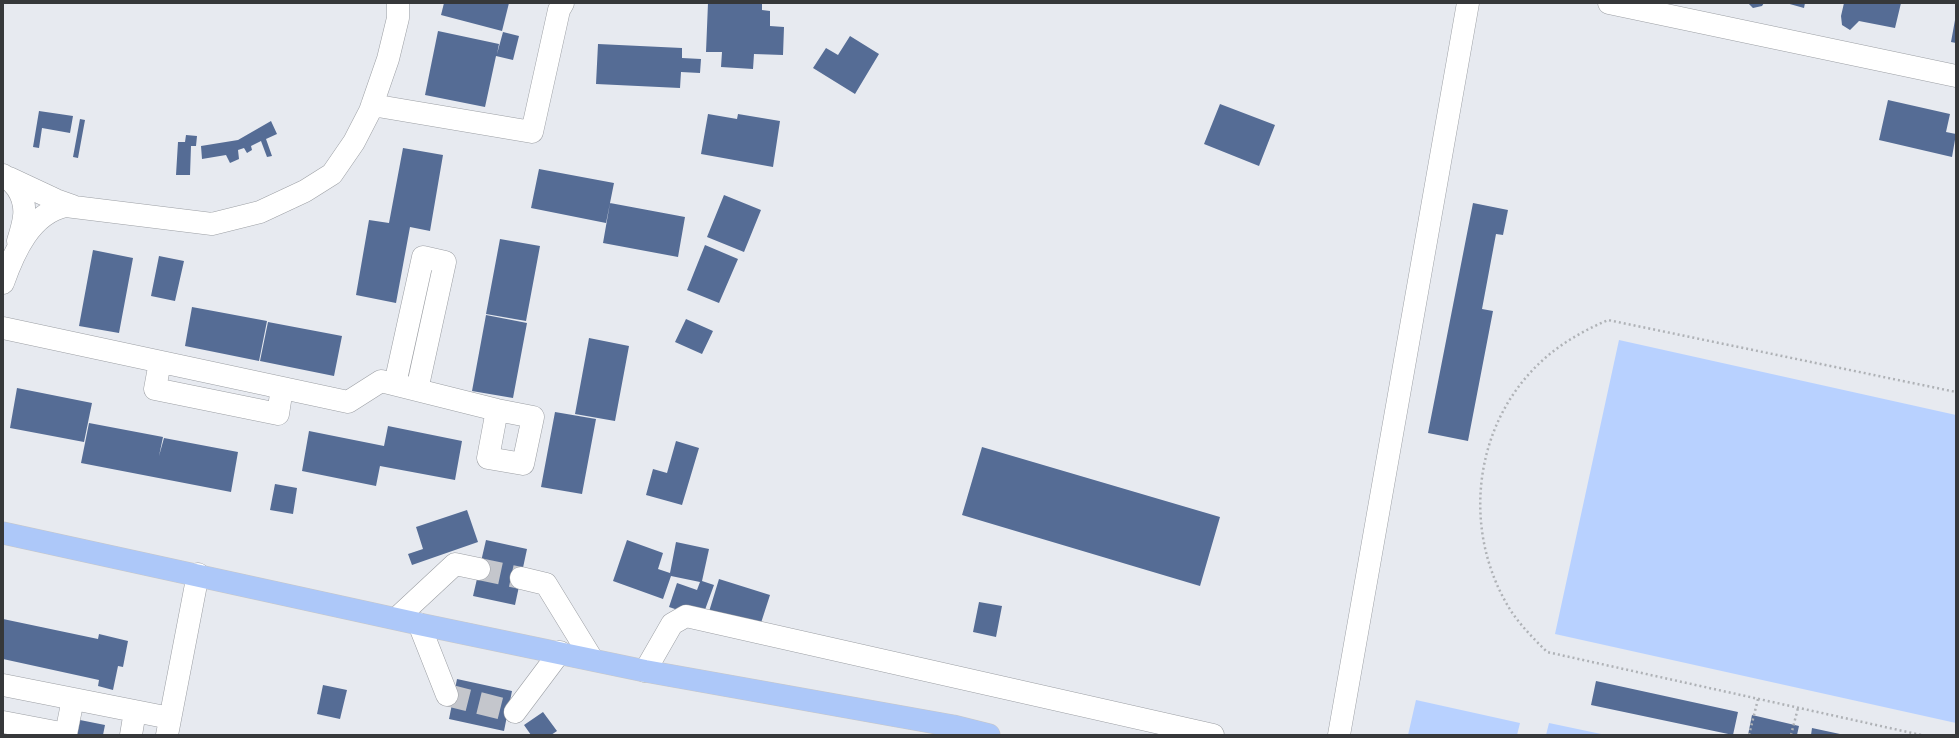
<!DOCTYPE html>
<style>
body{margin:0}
#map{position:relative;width:1959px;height:738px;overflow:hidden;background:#e7eaf0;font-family:Georgia,serif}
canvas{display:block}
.frame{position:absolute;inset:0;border:4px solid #36383a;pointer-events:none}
</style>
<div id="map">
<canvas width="1959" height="738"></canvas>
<div class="frame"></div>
</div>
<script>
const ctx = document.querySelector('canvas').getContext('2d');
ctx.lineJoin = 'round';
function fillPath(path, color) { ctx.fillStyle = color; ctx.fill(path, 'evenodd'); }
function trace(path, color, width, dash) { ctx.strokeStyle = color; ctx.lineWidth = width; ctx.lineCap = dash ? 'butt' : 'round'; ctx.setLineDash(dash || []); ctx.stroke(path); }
fillPath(new Path2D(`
 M 1619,340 L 1956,415 L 1956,723 L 1555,634 Z
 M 1416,700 L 1520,723 L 1517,735 L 1408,735 Z
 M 1549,723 L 1606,735 L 1546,735 Z`), '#b8d1ff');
fillPath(new Path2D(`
 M 444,3 L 509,3 L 502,31 L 441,15 Z
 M 708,3 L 762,3 L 762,10 L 770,11 L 770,26 L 784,27 L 783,55 L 754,54 L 753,69 L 721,67 L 722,52 L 706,52 Z
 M 1748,3 L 1764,3 L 1762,6 L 1753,8 Z
 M 1786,3 L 1805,3 L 1804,8 Z
 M 1844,3 L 1901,3 L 1895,28 L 1859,21 L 1850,30 L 1842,25 L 1841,16 Z
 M 1955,20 L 1956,20 L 1956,43 L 1951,42 Z
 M 438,31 L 499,44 L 497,54 L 503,32 L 519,36 L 513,60 L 496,56 L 485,107 L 425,95 Z
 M 850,36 L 879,54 L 855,94 L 813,68 L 826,48 L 838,55 Z
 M 598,44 L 682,48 L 682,58 L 701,59 L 700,73 L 681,72 L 680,88 L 596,84 Z
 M 1888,100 L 1950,114 L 1946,132 L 1956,134 L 1952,157 L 1879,140 Z
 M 1220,104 L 1275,125 L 1259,166 L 1204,144 Z
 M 39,111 L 73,116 L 70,133 L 42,128 L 39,148 L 33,147 Z
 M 708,114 L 737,119 L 738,114 L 780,121 L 773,167 L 701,154 Z
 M 80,119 L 85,120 L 78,158 L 73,157 Z
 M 271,121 L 277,134 L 266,139 L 272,156 L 267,157 L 261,141 L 251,146 L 252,150 L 247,153 L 244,148 L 238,150 L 239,159 L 230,163 L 226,155 L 202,159 L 201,146 L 238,140 Z
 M 186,135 L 197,136 L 196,146 L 191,146 L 190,175 L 176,175 L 178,142 L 185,142 Z
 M 403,148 L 443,155 L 430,231 L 410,227 L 396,303 L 356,295 L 369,220 L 389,223 Z
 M 539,169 L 614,183 L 606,223 L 531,208 Z
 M 724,195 L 761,210 L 744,252 L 707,237 Z
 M 610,203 L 685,217 L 678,257 L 603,243 Z
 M 1473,203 L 1508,210 L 1503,235 L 1496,234 L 1482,309 L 1493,311 L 1468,441 L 1428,433 Z
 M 500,239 L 540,246 L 526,321 L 486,314 Z
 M 705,245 L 738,259 L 719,303 L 687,290 Z
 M 93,250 L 133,258 L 119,333 L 79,326 Z
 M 159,256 L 184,261 L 175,301 L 151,296 Z
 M 192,307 L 267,321 L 259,361 L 185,346 Z
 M 486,315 L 527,323 L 513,398 L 472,391 Z
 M 686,319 L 713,331 L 702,354 L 675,342 Z
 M 268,322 L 342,336 L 334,376 L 260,361 Z
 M 589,338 L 629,346 L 615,421 L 575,414 Z
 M 17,388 L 92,403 L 84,442 L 10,428 Z
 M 555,412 L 596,419 L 582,494 L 541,487 Z
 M 89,423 L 163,437 L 159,456 L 164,438 L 238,452 L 231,492 L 81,463 Z
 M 388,426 L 462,441 L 455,480 L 380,466 L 376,486 L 302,471 L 309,431 L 384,446 Z
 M 676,441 L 699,448 L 682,505 L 646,495 L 653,469 L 667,473 Z
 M 982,447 L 1220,517 L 1200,586 L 962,515 Z
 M 275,484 L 297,488 L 293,514 L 270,510 Z
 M 467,510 L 478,542 L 412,565 L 408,554 L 423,549 L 416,527 Z
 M 486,540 L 527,549 L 515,605 L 473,596 Z
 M 627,540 L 663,553 L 658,569 L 670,573 L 676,542 L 709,549 L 702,581 L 714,585 L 702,618 L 669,607 L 677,583 L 697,590 L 700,582 L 671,576 L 663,599 L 613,581 Z
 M 719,579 L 770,595 L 760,626 L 704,628 Z
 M 979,602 L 1002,606 L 996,637 L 973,632 Z
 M 3,619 L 98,639 L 99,634 L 128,641 L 123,667 L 118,666 L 113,690 L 98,686 L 99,680 L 3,659 Z
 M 457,679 L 512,691 L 504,731 L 449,719 Z
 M 1596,681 L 1738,712 L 1733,735 L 1591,705 Z
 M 323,685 L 347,690 L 340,719 L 317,714 Z
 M 543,712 L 557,731 L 551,735 L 531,735 L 524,725 Z
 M 1752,715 L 1799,726 L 1797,735 L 1748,735 Z
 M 80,720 L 105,725 L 103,735 L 77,735 Z
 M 1812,728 L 1840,734 L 1840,735 L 1811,735 Z`), '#556c95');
trace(new Path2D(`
 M 479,569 L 521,578
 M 447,695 L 515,712`), '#c4c6cc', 22, [22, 11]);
const minor = new Path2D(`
 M 1609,3 L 1956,76
 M 372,105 L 532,132 L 559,10 L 563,3
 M 3,175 C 9,178 13,183 17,188 C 29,206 24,222 18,241
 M 9,178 L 56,200 L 73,206
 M 3,283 C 14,252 31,213 66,206 L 212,224 L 260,212 L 305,191 L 332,174 L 354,142 L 370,111 L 388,59 L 398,18 L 398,3
 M 3,328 L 348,402 L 381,381 L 497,410 L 533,417 L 523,464 L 488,458 L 497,410
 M 160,362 L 155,389 L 278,414 L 282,388
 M 395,384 L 423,257 L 445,262 L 417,390
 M 521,578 L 546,584 L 592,659
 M 397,618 L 455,564 L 479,569
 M 419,624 L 447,695
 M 645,671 L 672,624 L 686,616 L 1213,735
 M 3,685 L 170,718
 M 515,712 L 560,652
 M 3,722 L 66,734 L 73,699
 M 131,735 L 135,711
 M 167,735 L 198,574
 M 1339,735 L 1468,3`);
const major = new Path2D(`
 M 3,533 L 419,624 L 645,671 L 953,726 L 989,735`);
trace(minor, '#9c9fa4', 23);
trace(major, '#c7c7c8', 23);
trace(new Path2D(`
 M 1749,735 L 1758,699
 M 1791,735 L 1798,708
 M 1921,735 L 1547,652 C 1535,640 1523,628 1513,614 C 1460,534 1472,423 1544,359 C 1563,342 1585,330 1608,320 L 1956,392`), '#afb2b6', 2.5, [2, 3]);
trace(minor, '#fff', 22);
trace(major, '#adc8f9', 22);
</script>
